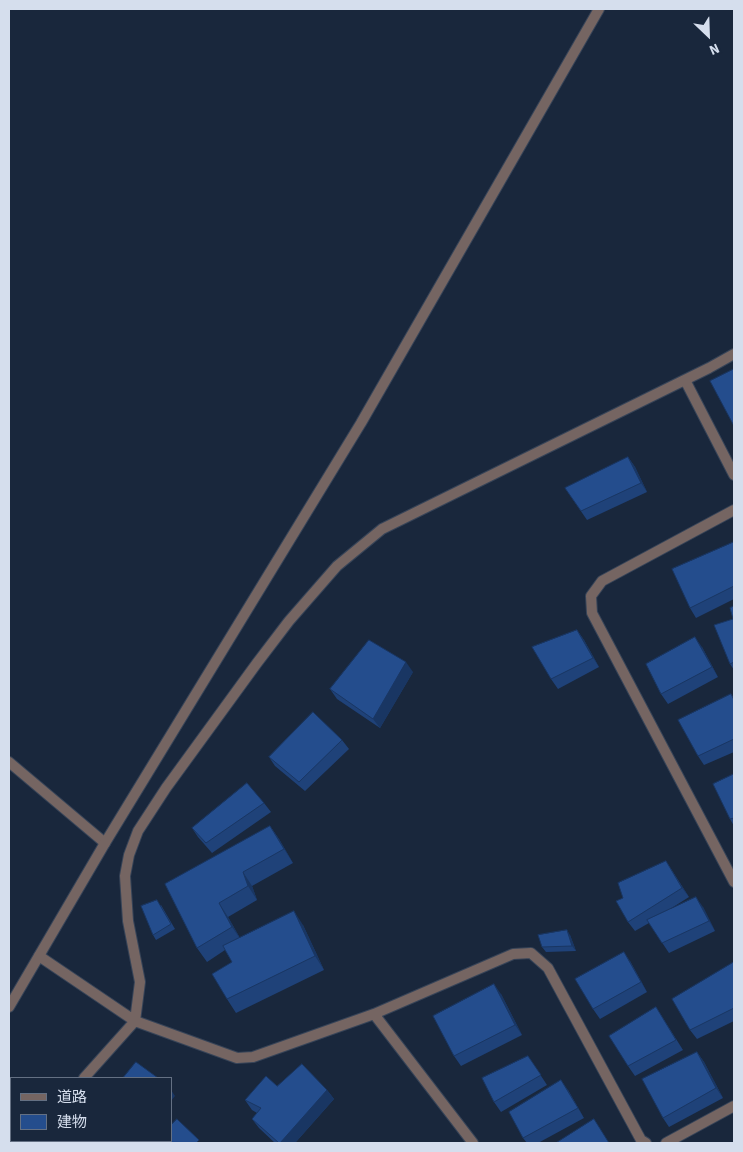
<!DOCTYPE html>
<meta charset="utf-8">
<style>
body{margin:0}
#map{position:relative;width:743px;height:1152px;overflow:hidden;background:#19273c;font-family:"Source Sans 3","Noto Sans JP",sans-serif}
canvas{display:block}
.frame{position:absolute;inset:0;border:10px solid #d5deed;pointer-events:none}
.legend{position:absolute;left:10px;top:1077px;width:162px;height:65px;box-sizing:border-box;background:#19273c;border:1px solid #647083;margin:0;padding:6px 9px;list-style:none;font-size:15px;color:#d5deed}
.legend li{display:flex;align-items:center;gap:10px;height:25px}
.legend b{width:25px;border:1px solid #647083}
.north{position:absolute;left:683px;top:10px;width:50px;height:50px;-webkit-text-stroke:4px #19273c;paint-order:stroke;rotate:156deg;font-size:14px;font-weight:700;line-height:20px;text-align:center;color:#d5deed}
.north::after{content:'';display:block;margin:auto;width:18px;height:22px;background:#d5deed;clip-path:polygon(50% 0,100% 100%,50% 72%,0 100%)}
</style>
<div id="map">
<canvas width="743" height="1152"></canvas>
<div class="frame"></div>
<ul class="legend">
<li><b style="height:6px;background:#756562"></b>道路</li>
<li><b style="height:14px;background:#244d8d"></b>建物</li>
</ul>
<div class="north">N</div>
</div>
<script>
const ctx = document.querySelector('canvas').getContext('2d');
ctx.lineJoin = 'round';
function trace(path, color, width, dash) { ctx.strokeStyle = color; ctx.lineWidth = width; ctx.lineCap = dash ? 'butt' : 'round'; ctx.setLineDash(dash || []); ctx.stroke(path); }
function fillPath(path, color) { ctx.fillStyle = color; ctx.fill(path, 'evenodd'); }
const minor = new Path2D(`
 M 685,380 L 734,475
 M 734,510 L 602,581 L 591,596 L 592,613 L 734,882
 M 9,762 L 105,843
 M 39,956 L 135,1021 L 237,1058 L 253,1057 L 374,1014 L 513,954 L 531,953 L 548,968 L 641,1140 L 646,1143
 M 374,1014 L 473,1143
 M 84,1078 L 135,1021 L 140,982 L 128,921 L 125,876 L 129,855 L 138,831 L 166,788 L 257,663 L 289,621 L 337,566 L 382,529 L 709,368 L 734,354
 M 28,1143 L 30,1141
 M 666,1143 L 734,1106`);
const tertiary = new Path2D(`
 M 9,1007 L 105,843 L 361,423 L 599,9`);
trace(minor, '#374458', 12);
trace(tertiary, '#374458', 12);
trace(minor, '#756562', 10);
trace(tertiary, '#756562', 10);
fillPath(new Path2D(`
 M 628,457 L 635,467 L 647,492 L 587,520 L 565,488 Z
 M 734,542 L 734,599 L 696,618 L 690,608 Z
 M 734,606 L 734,670 L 730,664 L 733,619 Z
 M 577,630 L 584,640 L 599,667 L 558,689 L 551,679 Z
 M 702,647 L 718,677 L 668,704 L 661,694 Z
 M 413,672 L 380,728 L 337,699 L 330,689 Z
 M 731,694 L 734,698 L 734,752 L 704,765 L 698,756 Z
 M 342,740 L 349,749 L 305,791 L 275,766 L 269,757 Z
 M 734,774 L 734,826 L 730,819 Z
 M 264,803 L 271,812 L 212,853 L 198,837 L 192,828 Z
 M 270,826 L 279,839 L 293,863 L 252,886 L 257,900 L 228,917 L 240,938 L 303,925 L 324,970 L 236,1013 L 227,999 L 232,962 L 225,950 L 207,962 L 197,948 L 165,884 Z
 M 666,861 L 689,897 L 670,909 L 703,907 L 715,931 L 669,953 L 649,923 L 635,931 L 628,922 L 623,898 Z
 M 161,905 L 175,929 L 156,940 L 153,935 Z
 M 570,935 L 576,951 L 546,952 L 542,947 Z
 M 630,961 L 647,992 L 600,1019 L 593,1009 Z
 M 734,962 L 734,1021 L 697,1039 L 690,1030 Z
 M 501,994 L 522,1035 L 461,1066 L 454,1056 Z
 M 656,1007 L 683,1050 L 635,1076 L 628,1066 Z
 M 697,1052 L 704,1062 L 723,1098 L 669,1127 L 663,1118 Z
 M 528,1056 L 547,1085 L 501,1112 L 494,1102 Z
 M 277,1086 L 327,1090 L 334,1099 L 295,1143 L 275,1143 L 259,1128 L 252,1119 L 257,1113 L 252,1110 L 245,1100 Z
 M 568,1090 L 584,1118 L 538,1143 L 527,1143 L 523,1138 Z`), '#1f4279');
fillPath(new Path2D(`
 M 628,457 L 635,467 L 647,492 L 641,483 Z
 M 577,630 L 584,640 L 599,667 L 593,658 Z
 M 695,637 L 702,647 L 718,677 L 712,667 Z
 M 406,662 L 413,672 L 380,728 L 373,719 Z
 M 270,826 L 279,839 L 293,863 L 284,849 Z
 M 666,861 L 672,871 L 689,897 L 682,888 Z
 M 243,872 L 252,886 L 257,900 L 248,886 Z
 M 696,897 L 703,907 L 715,931 L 709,921 Z
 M 219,903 L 228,917 L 241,940 L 232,927 Z
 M 294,911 L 303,925 L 324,970 L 315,956 Z
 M 567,930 L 570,935 L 576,951 L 572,946 Z
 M 624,952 L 630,961 L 647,992 L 641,982 Z
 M 494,984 L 501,994 L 522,1035 L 515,1025 Z
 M 697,1052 L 704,1062 L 723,1098 L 716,1088 Z
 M 561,1080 L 568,1090 L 584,1118 L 578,1108 Z
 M 171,1090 L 175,1096 L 171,1101 Z
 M 327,1090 L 334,1099 L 295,1143 L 280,1143 Z
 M 129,1141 L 139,1141 L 136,1143 L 131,1143 Z`), '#193663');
const building = new Path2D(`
 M 734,369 L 734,426 L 710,381 Z
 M 628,457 L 641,483 L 581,511 L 565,488 Z
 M 734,542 L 734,586 L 690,608 L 672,569 Z
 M 734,606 L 734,662 L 730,664 L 714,625 L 733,619 L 730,608 Z
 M 577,630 L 593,658 L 551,679 L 532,647 Z
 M 695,637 L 712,667 L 661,694 L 646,664 Z
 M 369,640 L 406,662 L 373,719 L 330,689 Z
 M 731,694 L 734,700 L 734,739 L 698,756 L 678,720 Z
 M 313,712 L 342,740 L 299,782 L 269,757 Z
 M 734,774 L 734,818 L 730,819 L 713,784 Z
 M 247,783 L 264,803 L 206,843 L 192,828 Z
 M 270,826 L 284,849 L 243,872 L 248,886 L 219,903 L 232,927 L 197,948 L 165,884 Z
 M 666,861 L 682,888 L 628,922 L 616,901 L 623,898 L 618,883 Z
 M 696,897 L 709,921 L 662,943 L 647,920 Z
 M 157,900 L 171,924 L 153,935 L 141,906 Z
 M 294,911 L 315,956 L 227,999 L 212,974 L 232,962 L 223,946 Z
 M 567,930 L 572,946 L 542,947 L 538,935 Z
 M 624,952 L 641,982 L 593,1009 L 575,979 Z
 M 734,962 L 734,1008 L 690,1030 L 672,999 Z
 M 494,984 L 515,1025 L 454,1056 L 433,1016 Z
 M 656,1007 L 676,1040 L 628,1066 L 609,1036 Z
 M 697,1052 L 716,1088 L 663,1118 L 642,1079 Z
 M 528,1056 L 541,1075 L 494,1102 L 482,1078 Z
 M 136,1062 L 158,1078 L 123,1078 Z
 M 302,1064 L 327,1090 L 280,1143 L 279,1143 L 252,1119 L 261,1108 L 245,1100 L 266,1076 L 277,1086 Z
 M 561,1080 L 578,1108 L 523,1138 L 509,1112 Z
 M 177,1119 L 199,1140 L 196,1143 L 153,1143 L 156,1141 L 171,1141 L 171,1125 Z
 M 594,1119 L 609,1143 L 556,1143 Z`);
fillPath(building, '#244d8d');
trace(building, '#193663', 1);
</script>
